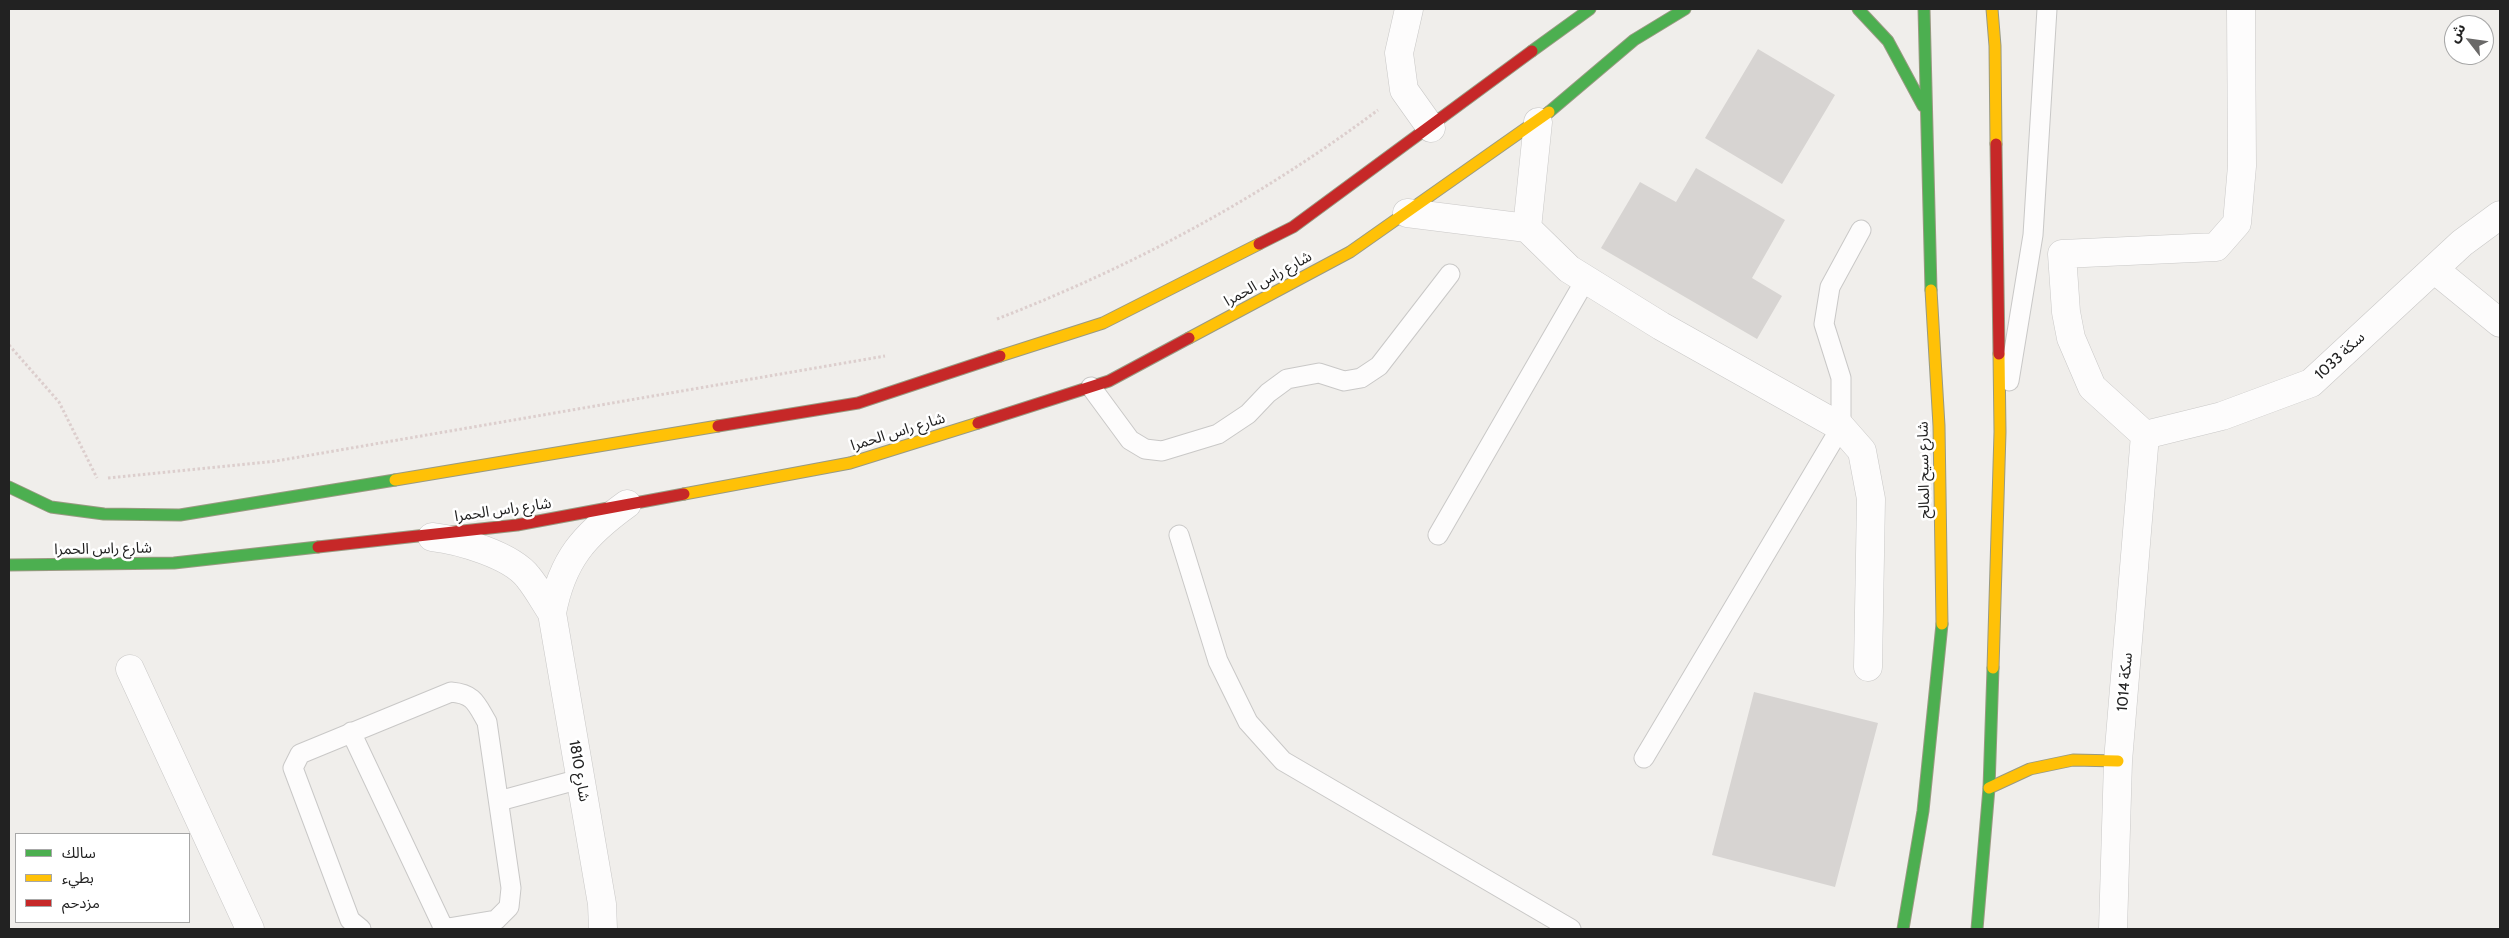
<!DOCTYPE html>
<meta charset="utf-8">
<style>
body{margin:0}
#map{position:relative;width:2509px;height:938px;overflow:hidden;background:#f0eeeb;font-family:Cabin,"Noto Sans Arabic",sans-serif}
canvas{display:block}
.frame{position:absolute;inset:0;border:10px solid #222;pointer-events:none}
.legend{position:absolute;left:15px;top:833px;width:175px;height:90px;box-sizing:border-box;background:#fff;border:1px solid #a7a7a7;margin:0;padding:6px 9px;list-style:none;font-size:15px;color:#222}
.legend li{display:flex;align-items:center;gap:10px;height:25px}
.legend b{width:25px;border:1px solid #a7a7a7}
.north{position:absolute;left:2444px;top:15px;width:50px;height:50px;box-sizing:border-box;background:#fff;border:1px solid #a7a7a7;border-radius:50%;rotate:300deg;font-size:14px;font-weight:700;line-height:20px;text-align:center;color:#222}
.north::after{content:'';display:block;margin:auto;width:18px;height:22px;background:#6a6968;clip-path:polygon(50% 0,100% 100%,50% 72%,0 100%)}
</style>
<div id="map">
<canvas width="2509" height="938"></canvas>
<div class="frame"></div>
<ul class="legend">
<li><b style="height:6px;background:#4caf50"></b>سالك</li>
<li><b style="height:6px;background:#ffc107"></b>بطيء</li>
<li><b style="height:6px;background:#c62828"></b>مزدحم</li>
</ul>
<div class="north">ش</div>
</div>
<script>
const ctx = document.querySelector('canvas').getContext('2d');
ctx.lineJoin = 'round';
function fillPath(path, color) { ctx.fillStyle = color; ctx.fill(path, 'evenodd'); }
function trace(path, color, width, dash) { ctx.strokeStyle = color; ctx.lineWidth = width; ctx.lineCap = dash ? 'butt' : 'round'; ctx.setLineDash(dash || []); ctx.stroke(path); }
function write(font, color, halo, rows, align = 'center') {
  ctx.font = font + ' Cabin,"Noto Sans Arabic",sans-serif'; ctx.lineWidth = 5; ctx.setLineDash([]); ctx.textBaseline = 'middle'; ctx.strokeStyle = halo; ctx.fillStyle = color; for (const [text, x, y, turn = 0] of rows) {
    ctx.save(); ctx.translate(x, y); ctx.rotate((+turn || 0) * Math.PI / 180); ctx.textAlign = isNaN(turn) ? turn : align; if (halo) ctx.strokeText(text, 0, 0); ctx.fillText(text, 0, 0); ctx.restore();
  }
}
fillPath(new Path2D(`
 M 1758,49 L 1835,95 L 1782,184 L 1705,138 Z
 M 1696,168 L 1785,220 L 1752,278 L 1782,296 L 1757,339 L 1601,248 L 1640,182 L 1676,202 Z
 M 1754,692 L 1878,723 L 1835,887 L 1712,855 Z`), '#d7d4d2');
const lane = new Path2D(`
 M 2009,381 L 2033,235 L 2047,9
 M 1091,387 L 1130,440 L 1145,449 L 1162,451 L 1218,434 L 1248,414 L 1268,393 L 1287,379 L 1319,373 L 1344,381 L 1361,378 L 1379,366 L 1450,274
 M 1179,535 L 1218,661 L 1248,722 L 1283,761 L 1571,929
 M 1438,535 L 1586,279
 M 351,732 L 444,929
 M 1644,758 L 1841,427 L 1841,378 L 1824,324 L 1830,287 L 1861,230
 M 499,801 L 580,779
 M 361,929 L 350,920 L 293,768 L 300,754 L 451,692 C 474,694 476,703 487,722 L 511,888 L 509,907 L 496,920 L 442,929`);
const street = new Path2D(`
 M 1409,9 L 1399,53 L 1404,90 L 1431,128
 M 1407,213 L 1527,228 L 1569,269 L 1661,326 L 1841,427 L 1862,451 L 1871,499 L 1868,667
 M 1527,228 L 1538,122
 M 2434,269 L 2500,323
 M 2145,435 L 2092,387 L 2071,338 L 2066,312 L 2062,254 L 2216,247 L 2237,223 L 2242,166 L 2241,9
 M 2145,435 L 2222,416 L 2311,383 L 2462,243 L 2500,215
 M 432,537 C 459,540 511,555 528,577 C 537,588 544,601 552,613
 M 130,669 L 250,929
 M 603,929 L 602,904 L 552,613 C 562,560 584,535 627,504
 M 2113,929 L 2118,761 L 2145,435`);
const fast = new Path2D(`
 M 1858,9 L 1888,41 L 1923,106
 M 1924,9 L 1931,290
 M 1532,51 L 1590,9
 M 1549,112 L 1634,40 L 1685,9
 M 9,487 L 51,507 L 104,514 L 180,515 L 395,480
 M 9,565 L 174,563 L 318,547
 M 1903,929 L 1923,811 L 1942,624
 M 1977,929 L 1989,788 L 1993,668`);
const slow = new Path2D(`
 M 1992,9 L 1995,46 L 1996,144
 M 1931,290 L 1939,426 L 1942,624
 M 1189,338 L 1350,252 L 1549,112
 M 1000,356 L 1103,323 L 1259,244
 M 395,480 L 718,426
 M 684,494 L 850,463 L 978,423
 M 1993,668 L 2000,432 L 1999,354
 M 1989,788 L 2030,769 L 2073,760 L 2118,761`);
const jam = new Path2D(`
 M 1996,144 L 1999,354
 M 1259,244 L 1293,227 L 1532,51
 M 978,423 L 1109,381 L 1189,338
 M 718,426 L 858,403 L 1000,356
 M 318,547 L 517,525 L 684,494`);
trace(lane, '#c9c8c7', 21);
trace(street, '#c9c8c7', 29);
trace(fast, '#999a82', 13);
trace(slow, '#999a82', 13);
trace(jam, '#999a82', 13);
trace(new Path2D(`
 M 997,319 C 1134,266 1260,198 1378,110
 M 9,345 L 59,402 L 97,478
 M 108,478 L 276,461 L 885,356`), '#dccecd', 3, [2.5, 2.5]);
trace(lane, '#fdfcfc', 19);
trace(street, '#fdfcfc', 28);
trace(fast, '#4caf50', 11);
trace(slow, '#ffc107', 11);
trace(jam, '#c62828', 11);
write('15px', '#222', '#fff', [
 ["شارع راس الحمرا",1268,279,-29],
 ["سكة 1033",2340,356,-43],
 ["شارع راس الحمرا",898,432,-17],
 ["شارع سيح المالح",1924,470,-91],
 ["شارع راس الحمرا",503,510,-8],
 ["شارع راس الحمرا",103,549,-1],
 ["سكة 1014",2125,682,-85],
 ["شارع 1810",579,771,80]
]);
</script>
